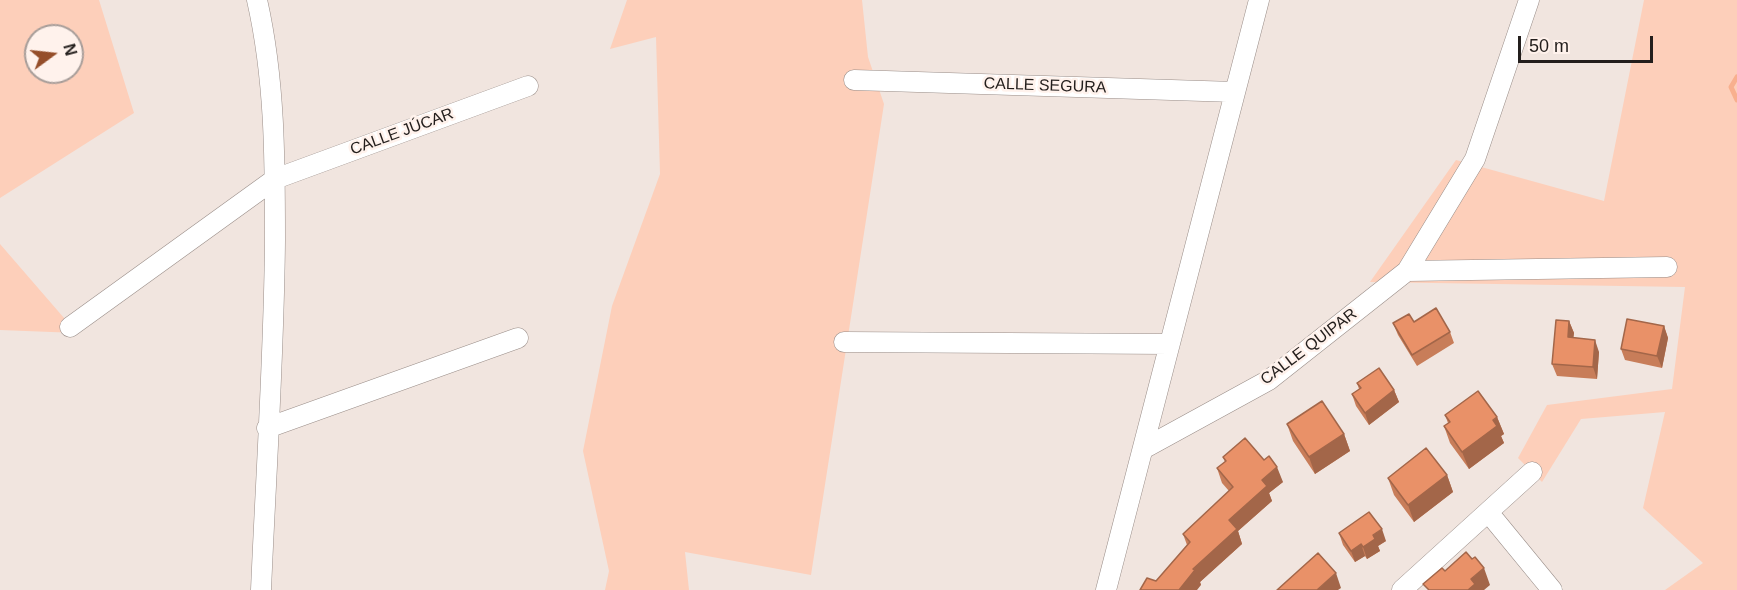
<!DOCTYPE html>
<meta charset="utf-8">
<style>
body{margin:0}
#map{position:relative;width:1737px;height:590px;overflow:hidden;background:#f1e5df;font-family:Arial,sans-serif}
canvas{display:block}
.north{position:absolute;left:24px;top:24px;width:60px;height:60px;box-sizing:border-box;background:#fff2ec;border:2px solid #a79d99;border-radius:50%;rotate:75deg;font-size:16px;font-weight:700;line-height:24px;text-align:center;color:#231e1c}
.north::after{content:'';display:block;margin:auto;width:21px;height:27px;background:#954e2a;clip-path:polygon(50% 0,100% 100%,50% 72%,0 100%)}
.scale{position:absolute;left:1518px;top:36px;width:135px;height:27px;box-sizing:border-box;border:3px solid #231e1c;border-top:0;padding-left:8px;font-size:18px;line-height:21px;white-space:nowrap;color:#231e1c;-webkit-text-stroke:4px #fff2ec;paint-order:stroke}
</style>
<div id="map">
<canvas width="1737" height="590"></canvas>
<div class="north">N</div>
<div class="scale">50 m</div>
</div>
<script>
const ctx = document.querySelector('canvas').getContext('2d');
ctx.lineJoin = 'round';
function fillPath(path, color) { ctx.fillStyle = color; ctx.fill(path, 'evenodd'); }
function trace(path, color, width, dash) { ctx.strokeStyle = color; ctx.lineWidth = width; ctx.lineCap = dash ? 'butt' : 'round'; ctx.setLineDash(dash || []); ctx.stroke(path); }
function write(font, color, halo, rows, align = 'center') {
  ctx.font = font + ' Arial,sans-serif'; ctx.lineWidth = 5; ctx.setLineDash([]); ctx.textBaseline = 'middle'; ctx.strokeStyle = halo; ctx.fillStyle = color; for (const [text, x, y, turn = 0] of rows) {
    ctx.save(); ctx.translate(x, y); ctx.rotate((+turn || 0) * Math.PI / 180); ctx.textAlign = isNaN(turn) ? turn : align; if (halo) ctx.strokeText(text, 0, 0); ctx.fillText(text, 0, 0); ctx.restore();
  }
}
fillPath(new Path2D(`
 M 0,0 L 99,0 L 134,113 L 0,198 ZM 36,36 L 72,36 L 72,72 L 36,72 Z
 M 627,0 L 862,0 L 868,57 L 884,104 L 811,575 L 685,552 L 689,590 L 605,590 L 609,571 L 583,451 L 612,306 L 660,174 L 656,37 L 610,49 Z
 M 1644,0 L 1737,0 L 1737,590 L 1665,590 L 1703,563 L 1643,508 L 1665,412 L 1581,419 L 1542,482 L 1518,458 L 1547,405 L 1672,389 L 1685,287 L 1370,282 L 1456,160 L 1604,201 Z
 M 0,244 L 77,333 L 0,330 Z`), '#fdcfba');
trace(new Path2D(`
 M 1737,77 L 1731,87 L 1737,100`), '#f8b08e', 5);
const minor = new Path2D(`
 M 257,0 C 275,79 275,159 275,240 C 274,357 266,473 261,590
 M 854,80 L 1235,92
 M 1407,271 L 1667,267
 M 70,327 L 275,179 L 528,86
 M 844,342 L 1170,344
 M 267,428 L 518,338
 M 1143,449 L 1269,380 L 1407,271 L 1475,159 L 1529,0
 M 1488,512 L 1552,590
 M 1106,590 L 1259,0
 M 1402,590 L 1532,472`);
trace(minor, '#998d88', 21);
trace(minor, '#fff', 20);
fillPath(new Path2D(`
 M 1569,321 L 1574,333 L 1573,338 L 1599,352 L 1597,379 L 1557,376 L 1552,364 Z
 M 1414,322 L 1450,332 L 1454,343 L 1417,366 L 1398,335 L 1393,323 Z
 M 1664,326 L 1668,338 L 1662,368 L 1625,360 L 1621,349 Z
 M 1357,383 L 1394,390 L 1399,402 L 1369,425 L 1356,406 L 1352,394 L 1359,389 Z
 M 1445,415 L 1497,417 L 1504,434 L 1501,436 L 1504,443 L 1469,469 L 1450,443 L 1444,426 L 1448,423 Z
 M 1287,424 L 1344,434 L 1350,451 L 1315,474 L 1293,441 Z
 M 1223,457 L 1283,482 L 1269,493 L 1272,501 L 1238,531 L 1242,544 L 1200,582 L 1201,585 L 1156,581 L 1187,545 L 1183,534 L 1229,491 L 1222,483 L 1217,468 L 1225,462 Z
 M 1447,475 L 1453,492 L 1414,522 L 1394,495 L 1388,478 Z
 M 1339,533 L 1386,541 L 1378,546 L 1380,551 L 1367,559 L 1365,556 L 1355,562 L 1343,545 Z`), '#c87d59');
fillPath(new Path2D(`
 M 1569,321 L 1574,333 L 1572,349 L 1568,337 Z
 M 1664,326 L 1668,338 L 1662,368 L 1657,356 Z
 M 1595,340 L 1599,352 L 1597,379 L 1593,367 Z
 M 1394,390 L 1399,402 L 1369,425 L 1365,413 Z
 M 1497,417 L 1504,434 L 1501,436 L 1504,443 L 1469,469 L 1462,452 Z
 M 1344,434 L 1350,451 L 1315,474 L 1309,457 Z
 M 1277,467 L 1283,482 L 1269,493 L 1272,501 L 1238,531 L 1242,544 L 1200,582 L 1201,585 L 1197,590 L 1179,590 L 1229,520 L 1262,480 Z
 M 1447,475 L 1453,492 L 1414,522 L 1408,505 Z
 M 1382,529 L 1386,541 L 1378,546 L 1380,551 L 1367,559 L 1363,547 L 1373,535 Z
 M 1361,544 L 1365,556 L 1355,562 L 1351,551 Z
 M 1484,568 L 1490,585 L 1484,590 L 1468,590 L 1471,579 Z
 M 1336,573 L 1341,588 L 1338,590 L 1317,590 Z`), '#a36649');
const building = new Path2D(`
 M 1436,308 L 1450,332 L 1412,355 L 1393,323 L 1409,314 L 1414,322 Z
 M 1627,319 L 1664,326 L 1657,356 L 1621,349 Z
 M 1556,320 L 1569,321 L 1568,337 L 1595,340 L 1593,367 L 1552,364 Z
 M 1379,368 L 1394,390 L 1365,413 L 1352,394 L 1361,388 L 1357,383 Z
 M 1478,391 L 1497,417 L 1493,420 L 1497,426 L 1462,452 L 1444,426 L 1450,422 L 1445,415 Z
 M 1322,401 L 1344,434 L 1309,457 L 1287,424 Z
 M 1245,438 L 1264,460 L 1269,456 L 1277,467 L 1262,480 L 1267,486 L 1229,520 L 1237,529 L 1193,569 L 1195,570 L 1179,590 L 1140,590 L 1147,578 L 1156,581 L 1190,542 L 1183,534 L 1233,487 L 1217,468 L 1226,461 L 1223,457 Z
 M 1426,448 L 1447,475 L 1408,505 L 1388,478 Z
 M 1369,512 L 1382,529 L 1373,535 L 1375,539 L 1363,547 L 1361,544 L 1351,551 L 1339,533 Z
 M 1466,552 L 1472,559 L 1475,557 L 1484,568 L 1471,579 L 1475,584 L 1468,590 L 1429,590 L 1423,584 L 1442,568 L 1445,571 Z
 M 1318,553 L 1336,573 L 1317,590 L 1277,590 Z`);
fillPath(building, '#e99168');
trace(building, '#a36649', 1.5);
write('16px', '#231e1c', '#fff2ec', [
 ["CALLE SEGURA",1045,86,2],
 ["CALLE JÚCAR",402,132,-20],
 ["CALLE QUIPAR",1309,347,-37]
]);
</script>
